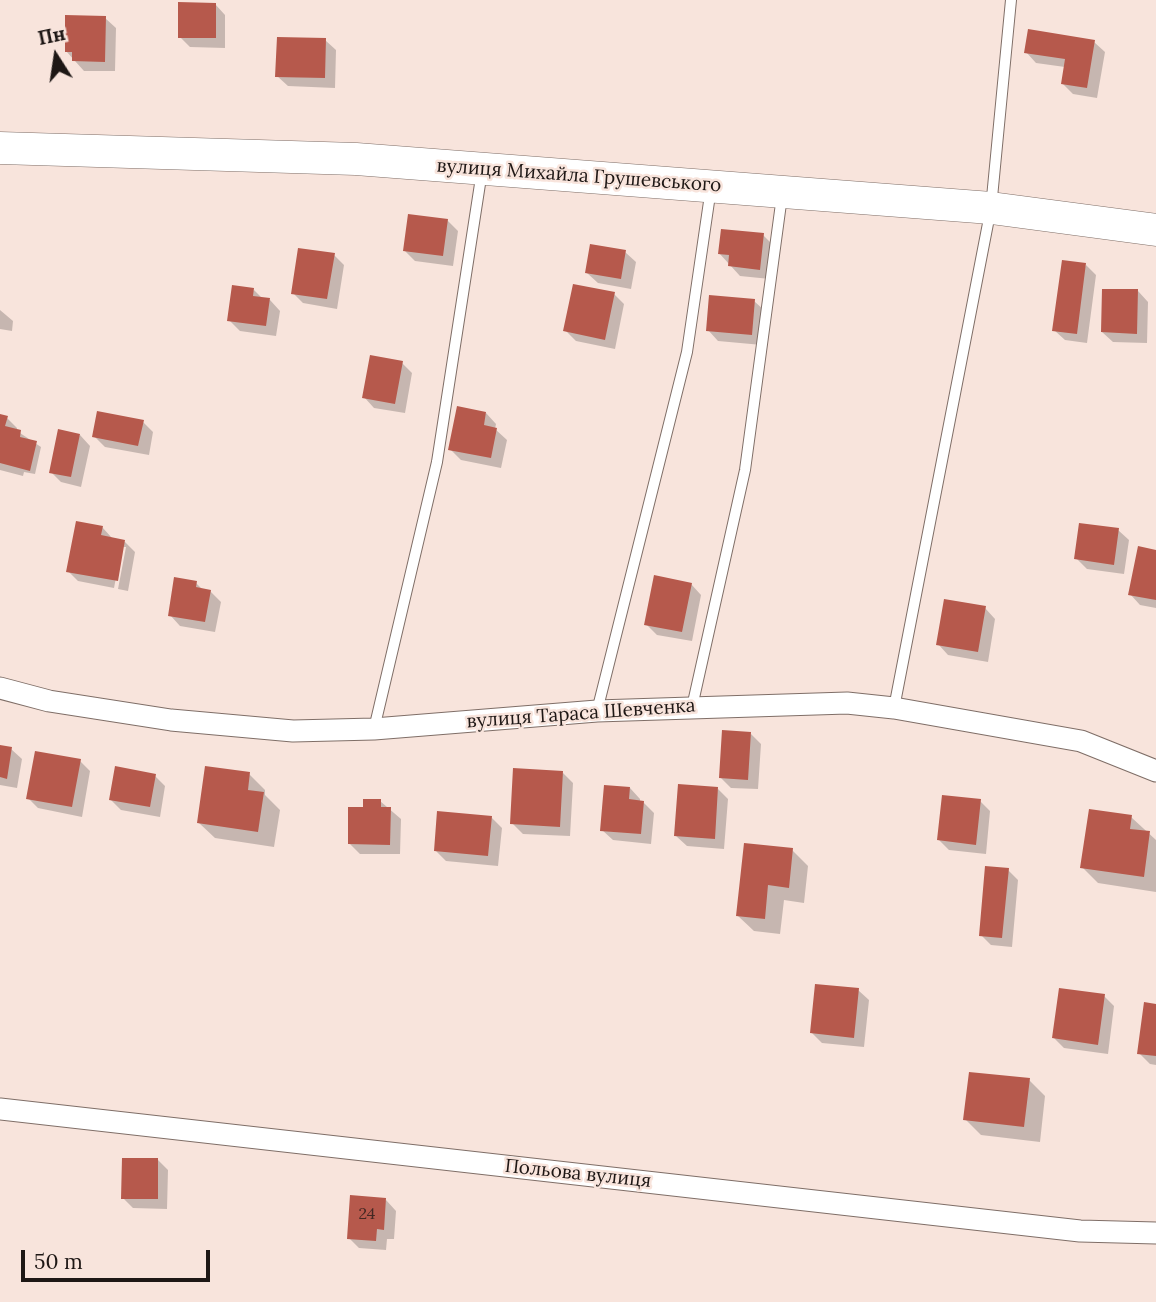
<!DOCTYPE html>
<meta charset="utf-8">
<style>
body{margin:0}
#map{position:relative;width:1156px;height:1302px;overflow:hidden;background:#f8e4dc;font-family:Lora,serif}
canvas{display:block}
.north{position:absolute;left:21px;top:21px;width:70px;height:70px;-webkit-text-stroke:5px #f8e4dc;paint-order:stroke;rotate:348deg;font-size:19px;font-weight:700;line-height:28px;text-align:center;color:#1e1715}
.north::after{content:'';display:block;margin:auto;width:24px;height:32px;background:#1e1715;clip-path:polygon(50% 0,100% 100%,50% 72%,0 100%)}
.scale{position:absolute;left:21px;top:1250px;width:189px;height:32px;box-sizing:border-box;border:4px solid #1e1715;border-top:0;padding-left:9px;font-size:21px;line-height:24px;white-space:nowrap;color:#1e1715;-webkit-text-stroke:5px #f8e4dc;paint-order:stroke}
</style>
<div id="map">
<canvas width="1156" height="1302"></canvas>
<div class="north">Пн</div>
<div class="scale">50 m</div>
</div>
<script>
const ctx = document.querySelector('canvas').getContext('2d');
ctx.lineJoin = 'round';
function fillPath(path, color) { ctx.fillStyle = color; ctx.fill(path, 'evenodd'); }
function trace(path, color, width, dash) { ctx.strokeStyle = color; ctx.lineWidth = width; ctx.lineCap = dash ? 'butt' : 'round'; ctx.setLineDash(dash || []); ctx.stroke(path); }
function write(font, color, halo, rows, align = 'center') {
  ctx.font = font + ' Lora,serif'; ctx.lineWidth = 5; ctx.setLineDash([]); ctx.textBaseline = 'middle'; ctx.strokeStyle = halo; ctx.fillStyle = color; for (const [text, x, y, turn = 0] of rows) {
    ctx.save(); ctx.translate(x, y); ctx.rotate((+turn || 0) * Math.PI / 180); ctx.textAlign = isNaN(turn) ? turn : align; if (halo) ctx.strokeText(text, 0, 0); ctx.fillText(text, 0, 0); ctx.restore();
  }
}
fillPath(new Path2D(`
 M 215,4 L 225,15 L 225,48 L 190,47 L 180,37 Z
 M 105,18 L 116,28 L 115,71 L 84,71 L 66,51 Z
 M 325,40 L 336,50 L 335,88 L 288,86 L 277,76 Z
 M 1094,42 L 1105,52 L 1097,98 L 1073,94 L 1062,83 L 1065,67 L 1036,63 L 1026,52 Z
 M 447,220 L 458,231 L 453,266 L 415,261 L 405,251 Z
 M 763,235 L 774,246 L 770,279 L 740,276 L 719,253 Z
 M 625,252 L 636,262 L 631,289 L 598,283 L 587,273 Z
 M 334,255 L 344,265 L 337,309 L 303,303 L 293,293 Z
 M 1086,265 L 1096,275 L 1087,343 L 1065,340 L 1054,330 Z
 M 254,290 L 263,299 L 270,300 L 280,311 L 276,336 L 240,331 L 229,320 Z
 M 1138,291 L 1148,302 L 1147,343 L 1113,342 L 1102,332 Z
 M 614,294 L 624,304 L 615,349 L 576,341 L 565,330 Z
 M 754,301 L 765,311 L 762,345 L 718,341 L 708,330 Z
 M 0,310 L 13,321 L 12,331 L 0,329 Z
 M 402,363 L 412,373 L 405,413 L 374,408 L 364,397 Z
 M 486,413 L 496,424 L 495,429 L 507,440 L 501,468 L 461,460 L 450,449 Z
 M 0,416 L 7,418 L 17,428 L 17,431 L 41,447 L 35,474 L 24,472 L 23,476 L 0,470 Z
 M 143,422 L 153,432 L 149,455 L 105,447 L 94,436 Z
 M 80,435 L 90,446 L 81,487 L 61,482 L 51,472 Z
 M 102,527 L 112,538 L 125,542 L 135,552 L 128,591 L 118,589 L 126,547 L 122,547 L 114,588 L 78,581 L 68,571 Z
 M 1118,530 L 1129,540 L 1124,574 L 1087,569 L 1076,558 Z
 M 1156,551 L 1156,608 L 1140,605 L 1130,594 Z
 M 196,583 L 203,590 L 210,591 L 221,602 L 215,632 L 180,626 L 170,615 Z
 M 691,584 L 701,595 L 692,641 L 657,635 L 646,624 Z
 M 985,608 L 995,619 L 988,662 L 948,655 L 938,644 Z
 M 751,734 L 761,744 L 758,789 L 731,788 L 720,777 Z
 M 0,747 L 11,749 L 22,759 L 17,788 L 0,785 Z
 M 80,761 L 90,771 L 82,817 L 38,808 L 28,798 Z
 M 563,773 L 573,783 L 570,836 L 523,834 L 512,823 Z
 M 249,774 L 265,790 L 265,795 L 280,810 L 274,847 L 215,838 L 199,823 Z
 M 155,776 L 165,786 L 160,817 L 121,810 L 111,800 Z
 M 630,788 L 640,799 L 640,802 L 643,802 L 654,813 L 651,844 L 613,840 L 602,830 Z
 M 718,789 L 728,799 L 724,849 L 687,846 L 676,836 Z
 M 380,801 L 401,819 L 400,854 L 360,854 L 350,844 L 365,809 Z
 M 980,801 L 990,811 L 986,854 L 949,850 L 939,840 Z
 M 491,817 L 502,828 L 498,866 L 446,861 L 436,851 Z
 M 1131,817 L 1156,840 L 1156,892 L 1098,883 L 1082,867 Z
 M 792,850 L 808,866 L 804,903 L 784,900 L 780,934 L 754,931 L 738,916 Z
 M 1008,870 L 1018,880 L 1012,947 L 991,945 L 981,935 Z
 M 858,990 L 869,1000 L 864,1047 L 822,1043 L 812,1033 Z
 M 1104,996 L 1114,1006 L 1108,1054 L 1064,1048 L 1054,1038 Z
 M 1156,1005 L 1156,1065 L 1150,1064 L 1139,1053 Z
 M 1029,1080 L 1045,1096 L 1040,1142 L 981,1135 L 965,1119 Z
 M 158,1160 L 168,1170 L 167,1209 L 133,1208 L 123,1198 Z
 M 386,1200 L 396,1211 L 394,1239 L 387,1239 L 386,1250 L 359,1248 L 349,1238 Z`), '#0003');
fillPath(new Path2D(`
 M 178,2 L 216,3 L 216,38 L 178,38 Z
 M 65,15 L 106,16 L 105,62 L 72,61 L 72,52 L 65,52 Z
 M 1028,29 L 1095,40 L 1087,88 L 1061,84 L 1065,59 L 1024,53 Z
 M 277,37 L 326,38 L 325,78 L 275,77 Z
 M 408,214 L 448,219 L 443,256 L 403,251 Z
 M 721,229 L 764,233 L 760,270 L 728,266 L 729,255 L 718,254 Z
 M 590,244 L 626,250 L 621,279 L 585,273 Z
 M 298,248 L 335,253 L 327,299 L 291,294 Z
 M 1062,260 L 1086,263 L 1077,334 L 1052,331 Z
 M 573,284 L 615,292 L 605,340 L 563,331 Z
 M 232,285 L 254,288 L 253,296 L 270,298 L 266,326 L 227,321 Z
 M 1102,289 L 1138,289 L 1137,334 L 1101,332 Z
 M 709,295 L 755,299 L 752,335 L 706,331 Z
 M 370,355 L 403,361 L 395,404 L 362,398 Z
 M 457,406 L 486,412 L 484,425 L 497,428 L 491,458 L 448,450 Z
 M 97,411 L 144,420 L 138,446 L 92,437 Z
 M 0,414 L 8,416 L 5,426 L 21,430 L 20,437 L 37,441 L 30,471 L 0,463 Z
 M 58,429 L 80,434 L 71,477 L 49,473 Z
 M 76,521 L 103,526 L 101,535 L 125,540 L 118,581 L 66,572 Z
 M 1079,523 L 1119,528 L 1114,565 L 1074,559 Z
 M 1138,546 L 1156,550 L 1156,600 L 1128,595 Z
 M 654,575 L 692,583 L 682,632 L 644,625 Z
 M 174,577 L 197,581 L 196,587 L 211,590 L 205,622 L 168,616 Z
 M 944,599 L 986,606 L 978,652 L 936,645 Z
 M 722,730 L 751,732 L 748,780 L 719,778 Z
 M 0,745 L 12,747 L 7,779 L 0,777 Z
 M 35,751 L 81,759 L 72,807 L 26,799 Z
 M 115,766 L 156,774 L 150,807 L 109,800 Z
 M 205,766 L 250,772 L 248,790 L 264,792 L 258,832 L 197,823 Z
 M 513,768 L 563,771 L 560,827 L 510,824 Z
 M 678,784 L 718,787 L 715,839 L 674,836 Z
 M 604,785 L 630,787 L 629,799 L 644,801 L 641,834 L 600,831 Z
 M 942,795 L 981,799 L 976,845 L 937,840 Z
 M 363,799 L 381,799 L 381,807 L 391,807 L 390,845 L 348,844 L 348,807 L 363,807 Z
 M 1089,809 L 1132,815 L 1130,829 L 1150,831 L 1144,877 L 1080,868 Z
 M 437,811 L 492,816 L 488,856 L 434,851 Z
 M 744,843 L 793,848 L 789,888 L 768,885 L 765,919 L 736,916 Z
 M 985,866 L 1009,868 L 1002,938 L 979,936 Z
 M 815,984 L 859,988 L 854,1038 L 810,1033 Z
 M 1059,988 L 1105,994 L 1098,1045 L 1052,1038 Z
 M 1144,1002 L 1156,1004 L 1156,1056 L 1137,1054 Z
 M 969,1072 L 1030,1078 L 1024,1127 L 963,1120 Z
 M 122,1158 L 158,1158 L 158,1199 L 121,1199 Z
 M 350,1195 L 386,1198 L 384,1230 L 377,1229 L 376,1241 L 347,1239 Z`), '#b6594c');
const lane = new Path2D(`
 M 692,707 L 745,470 L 782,196
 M 894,708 L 991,208 L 1011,0
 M 597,711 L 687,352 L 711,188
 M 374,729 L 437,462 L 482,171`);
const street = new Path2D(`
 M 0,688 L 49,701 L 171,720 L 293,731 L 374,729 L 597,711 L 847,703 L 894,708 L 1081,741 L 1156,771
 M 0,1109 L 1080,1231 L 1156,1233`);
const secondary = new Path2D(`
 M 0,148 L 356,159 L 991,208 L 1156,230`);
trace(lane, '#7f6e67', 12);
trace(street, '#7f6e67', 23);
trace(secondary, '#7f6e67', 33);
trace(lane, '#fff', 10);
trace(street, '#fff', 21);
trace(secondary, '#fff', 32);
write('16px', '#442823', null, [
 ["24",367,1214]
]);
write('19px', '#1e1715', '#f8e4dc', [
 ["вулиця Михайла Грушевського",579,176,4],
 ["вулиця Тараса Шевченка",581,714,-4],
 ["Польова вулиця",578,1174,6]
]);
</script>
